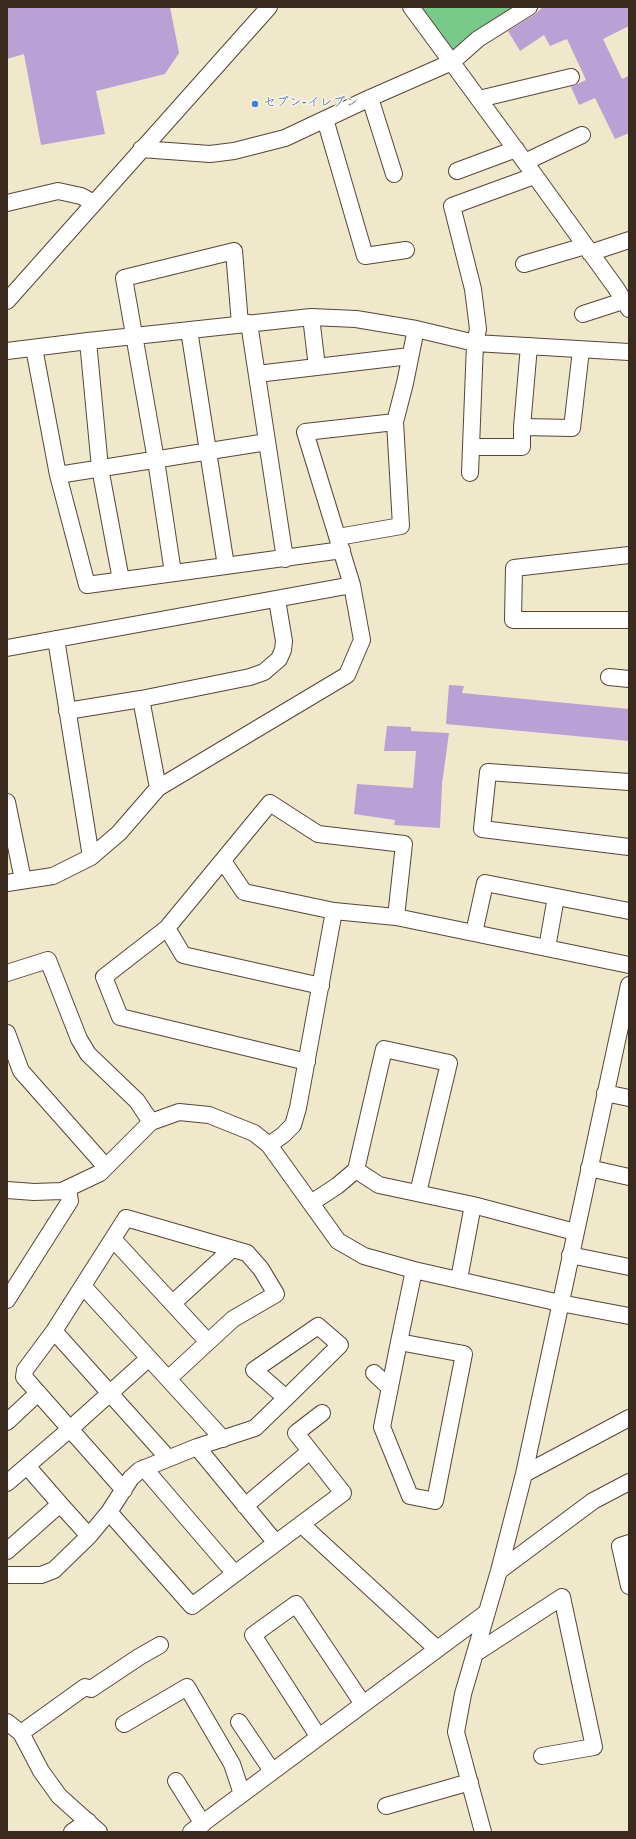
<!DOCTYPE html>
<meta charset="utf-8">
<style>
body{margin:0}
#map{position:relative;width:636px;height:1839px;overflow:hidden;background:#f0e8cb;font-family:Dekko,sans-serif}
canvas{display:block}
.frame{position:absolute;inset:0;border:8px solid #3b2a1e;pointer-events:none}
</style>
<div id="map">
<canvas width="636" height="1839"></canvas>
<div class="frame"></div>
</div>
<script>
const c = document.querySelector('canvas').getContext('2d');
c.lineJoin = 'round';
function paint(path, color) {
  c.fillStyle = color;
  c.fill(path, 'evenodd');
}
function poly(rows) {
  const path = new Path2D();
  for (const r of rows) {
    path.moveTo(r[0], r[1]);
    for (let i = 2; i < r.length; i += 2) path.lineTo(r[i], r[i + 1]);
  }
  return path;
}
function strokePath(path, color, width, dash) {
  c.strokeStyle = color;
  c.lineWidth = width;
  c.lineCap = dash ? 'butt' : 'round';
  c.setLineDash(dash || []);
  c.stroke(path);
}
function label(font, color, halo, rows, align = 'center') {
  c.font = font + ' Dekko,"Klee One",sans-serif';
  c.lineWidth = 3;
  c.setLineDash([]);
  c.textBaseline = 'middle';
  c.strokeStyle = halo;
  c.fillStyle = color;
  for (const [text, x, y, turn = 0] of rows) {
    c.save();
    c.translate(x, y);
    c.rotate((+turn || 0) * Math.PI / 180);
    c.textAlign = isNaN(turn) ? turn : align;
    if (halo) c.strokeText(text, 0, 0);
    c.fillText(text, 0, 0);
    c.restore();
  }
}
const green = poly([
 [421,7,517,7,454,53]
]);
const building = poly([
 [7,7,170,7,179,53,165,74,96,91,105,134,41,145,24,54,7,59],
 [543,7,629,7,629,26,603,39,622,79,629,76,629,133,615,139,595,98,579,105,571,87,586,80,567,39,550,46,544,35,520,51,508,31,534,15],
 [449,685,464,686,462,693,629,709,629,741,446,724],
 [387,726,411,727,411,731,449,733,442,784,440,828,394,825,395,820,354,814,357,784,413,788,416,751,384,751]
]);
const minor = poly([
 [411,7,525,162,616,288,629,309],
 [370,98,394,174],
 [479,99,571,77],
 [325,119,365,256,406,250],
 [141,149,210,154,234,151,285,138,370,98,452,62,478,39,529,7],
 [525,162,582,135],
 [457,171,516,149],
 [7,203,58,191,81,196,94,203],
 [590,253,629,240],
 [524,264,585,246],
 [7,301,269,7],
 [583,314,623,301],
 [311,317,317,367],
 [249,323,285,559],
 [189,330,226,566],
 [88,341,100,468,121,580],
 [34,348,58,475,87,585,342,550],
 [7,351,88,341,311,317,356,319,416,329,475,343,629,352],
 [257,374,410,356],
 [522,427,572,428,581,350],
 [471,447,522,447,522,427,529,346],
 [470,473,475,343,478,329,473,289,452,206,534,176],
 [58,475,267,442],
 [338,537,401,526,395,422,405,383,416,329],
 [629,555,514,568,513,620,629,620],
 [173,573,156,460,124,278,234,251,240,324],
 [56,639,91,857],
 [7,648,352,585],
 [609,677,629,679],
 [67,711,141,699],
 [629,782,488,772,482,829,629,847],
 [158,788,141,699,250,677,264,672,279,659,283,650,284,641,277,600],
 [7,802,23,880],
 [223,861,244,892,334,911,396,917,404,844,318,834,270,803,167,928,104,977,120,1017,307,1062],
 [7,883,53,876,91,857,119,833,158,788,347,675,362,640,352,585,305,432,395,422],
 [396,917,629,965],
 [167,928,183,955,321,986],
 [474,933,485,883,629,911],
 [547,948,556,897],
 [7,973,48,960,79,1039,88,1054,137,1101,151,1122],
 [7,1033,21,1071,106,1167],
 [605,1093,629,1098],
 [269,1145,283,1135,293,1125,298,1108,334,911],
 [589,1168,629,1177],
 [356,1170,379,1185,473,1205,459,1279],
 [7,1190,34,1192,62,1191,100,1173,151,1122,179,1112,209,1115,254,1133,269,1145,338,1241,364,1256,414,1270,560,1303,629,1316],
 [311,1203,337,1186,356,1170,384,1049,449,1063,418,1193],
 [473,1205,575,1232],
 [113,1239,208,1342],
 [570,1255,629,1267],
 [83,1286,223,1439],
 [7,1300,70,1201,68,1189],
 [173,1303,232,1249],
 [54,1331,168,1458],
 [399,1342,464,1354,435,1501,410,1496,382,1427,399,1342,414,1270],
 [374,1373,390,1388],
 [7,1422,38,1393],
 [27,1466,60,1504],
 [144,1468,235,1574],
 [524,1474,629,1418],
 [7,1483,70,1429,149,1358],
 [124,1490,24,1377,25,1370,54,1331,126,1218,247,1253,261,1269,276,1294,233,1319,168,1379],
 [245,1506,310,1451],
 [109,1512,192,1606,276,1543,197,1447],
 [301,1524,437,1649],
 [276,1543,343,1493,296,1433,322,1413],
 [629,1543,620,1546,629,1586],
 [7,1551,60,1504,89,1536],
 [499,1571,593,1501,629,1482],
 [7,1575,41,1575,54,1570,89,1536,109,1512,131,1478,140,1470,197,1447,255,1428,286,1398,340,1345,318,1326,254,1370,286,1398],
 [476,1653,562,1597,594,1747,542,1756],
 [7,1722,21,1733,41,1771,59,1796,99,1832],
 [239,1722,272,1771],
 [124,1724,187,1687,232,1764,242,1794],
 [21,1733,85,1687,91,1689,139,1657,160,1645],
 [318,1736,253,1635,296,1604,363,1704],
 [176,1781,203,1824],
 [386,1806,470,1782],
 [72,1832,88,1821],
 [191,1832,486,1613],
 [483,1832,456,1732,463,1694,499,1571,524,1474,629,985]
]);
const markers = [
 [255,104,4,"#3f7fe0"]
];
const shopNames = [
 ["セブン-イレブン",263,104]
];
paint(green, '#78ca8b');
paint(building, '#b9a0d5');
strokePath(minor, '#564638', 18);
strokePath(minor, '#fff', 16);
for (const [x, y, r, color] of markers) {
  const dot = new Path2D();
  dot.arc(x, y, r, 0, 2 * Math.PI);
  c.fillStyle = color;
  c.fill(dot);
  strokePath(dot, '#fcf5e5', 1.5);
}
label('13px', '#366cbe', '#fcf5e5', shopNames, 'left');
</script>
